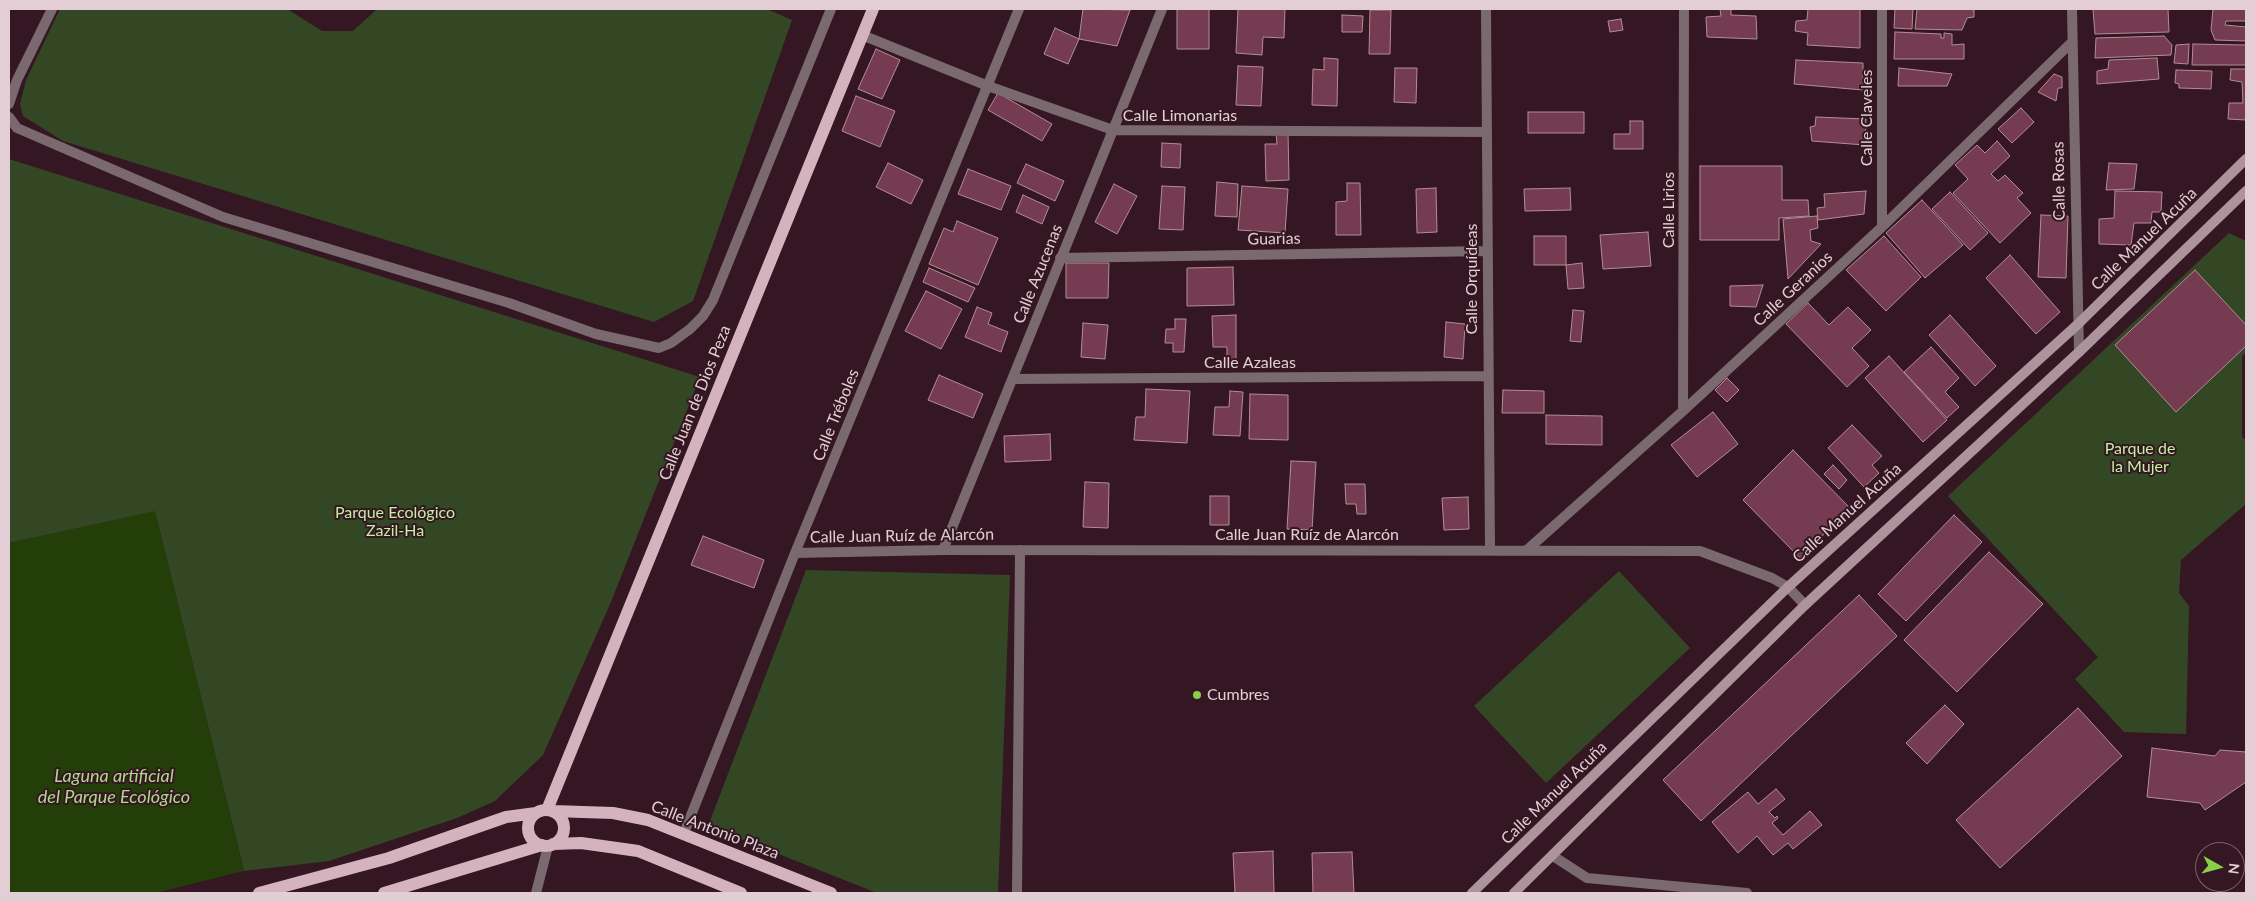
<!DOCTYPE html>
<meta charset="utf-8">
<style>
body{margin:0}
#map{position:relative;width:2255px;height:902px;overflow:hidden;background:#341722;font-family:Lato,sans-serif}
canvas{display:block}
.frame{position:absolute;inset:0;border:10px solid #e2ced4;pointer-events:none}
.north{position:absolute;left:2195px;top:842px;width:50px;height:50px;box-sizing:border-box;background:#341722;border:1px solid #7a6069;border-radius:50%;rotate:97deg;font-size:14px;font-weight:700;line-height:20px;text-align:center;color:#e2ced4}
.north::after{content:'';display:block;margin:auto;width:18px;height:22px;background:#89cf48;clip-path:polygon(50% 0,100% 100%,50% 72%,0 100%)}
</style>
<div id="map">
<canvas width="2255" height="902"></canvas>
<div class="frame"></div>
<div class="north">N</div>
</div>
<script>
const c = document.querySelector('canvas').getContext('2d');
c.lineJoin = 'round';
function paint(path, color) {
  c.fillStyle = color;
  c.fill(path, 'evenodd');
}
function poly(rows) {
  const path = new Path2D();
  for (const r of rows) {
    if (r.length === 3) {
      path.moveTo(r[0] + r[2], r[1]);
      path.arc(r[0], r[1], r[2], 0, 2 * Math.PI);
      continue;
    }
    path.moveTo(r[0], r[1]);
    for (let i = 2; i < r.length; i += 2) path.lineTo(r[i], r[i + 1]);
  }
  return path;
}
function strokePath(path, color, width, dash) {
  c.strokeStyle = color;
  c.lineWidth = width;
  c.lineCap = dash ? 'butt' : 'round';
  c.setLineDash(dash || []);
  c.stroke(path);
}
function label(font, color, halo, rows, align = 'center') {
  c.font = font + ' Lato,sans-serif';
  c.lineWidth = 4;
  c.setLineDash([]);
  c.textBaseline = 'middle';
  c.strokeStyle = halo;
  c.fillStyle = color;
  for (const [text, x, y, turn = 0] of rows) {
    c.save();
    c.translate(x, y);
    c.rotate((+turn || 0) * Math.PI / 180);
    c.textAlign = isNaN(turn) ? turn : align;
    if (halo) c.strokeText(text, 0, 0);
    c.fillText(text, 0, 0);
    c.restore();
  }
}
const green = poly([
 [60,9,287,9,322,31,353,31,377,9,767,9,792,20,693,301,654,322,63,141,23,116,20,104,26,80],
 [9,159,700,377,611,602,543,755,495,801,457,818,329,861,244,871,155,512,9,543],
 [2229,233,2246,241,2246,352,2242,356,2242,437,2246,440,2246,504,2181,560,2179,593,2189,606,2186,734,2124,732,2075,679,2098,657,1948,496],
 [806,570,1010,575,998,893,877,893,708,826],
 [1619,571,1690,648,1546,783,1474,706]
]);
const water = poly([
 [155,511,244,871,156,893,9,893,9,543]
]);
const building = poly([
 [1083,9,1130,10,1117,46,1079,39,1083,9],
 [1177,9,1209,9,1209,49,1177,49,1177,9],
 [1238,9,1285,9,1284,38,1263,37,1262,55,1236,53,1238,9],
 [1720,9,1731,9,1731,15,1756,16,1757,39,1707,37,1706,17,1721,16,1720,9],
 [1808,9,1860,9,1860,48,1807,45,1808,33,1795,31,1796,21,1807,20,1808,9],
 [1895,9,1913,9,1912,29,1894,28,1895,9],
 [1917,9,1969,9,1974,10,1974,17,1967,18,1962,30,1915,29,1917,9],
 [2093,9,2168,9,2169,32,2095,34,2093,9],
 [2213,9,2246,9,2246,21,2226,21,2225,25,2246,27,2246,41,2215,40,2211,30,2213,9],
 [1370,10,1391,10,1390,54,1369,54,1370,10],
 [1342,15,1363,16,1362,32,1342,32,1342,15],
 [1621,19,1623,30,1610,32,1608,21,1621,19],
 [1055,28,1079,39,1068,64,1044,54,1055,28],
 [1895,32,1941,34,1941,38,1944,38,1944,33,1952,34,1952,45,1964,44,1964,59,1894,59,1895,32],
 [2164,36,2172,45,2171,55,2095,58,2096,38,2164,36],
 [2189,44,2188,64,2174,63,2176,45,2189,44],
 [2193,44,2246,45,2246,65,2192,65,2193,44],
 [876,49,900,60,882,99,858,89,876,49],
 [1324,58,1338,59,1337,106,1312,105,1313,69,1324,70,1324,58],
 [2157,58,2159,79,2097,84,2097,71,2108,69,2109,60,2157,58],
 [1796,60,1863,63,1863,90,1794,84,1796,60],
 [1238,66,1263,67,1261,106,1236,105,1238,66],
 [1395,68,1417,68,1416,103,1394,102,1395,68],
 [1899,68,1952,74,1947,86,1898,86,1899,68],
 [2231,69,2246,69,2246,120,2228,119,2229,103,2243,103,2242,82,2230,80,2231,69],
 [2176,70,2212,71,2211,89,2179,88,2179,84,2175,83,2176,70],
 [2054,74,2062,77,2062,88,2058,88,2056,101,2038,92,2054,74],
 [998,93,1052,124,1042,141,988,110,998,93],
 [856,96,895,111,880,147,842,131,856,96],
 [2021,108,2034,122,2012,143,1998,129,2021,108],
 [1528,112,1584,112,1584,133,1528,133,1528,112],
 [1816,117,1866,119,1865,145,1812,141,1810,127,1815,126,1816,117],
 [1630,121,1643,121,1643,149,1614,149,1614,134,1630,134,1630,121],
 [1276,133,1288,133,1289,180,1266,181,1265,144,1277,144,1276,133],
 [1997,141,2010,156,1991,174,1998,181,2005,175,2023,193,2017,198,2031,213,2000,243,1953,193,1968,179,1955,165,1977,145,1985,153,1997,141],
 [1162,143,1181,144,1180,168,1161,167,1162,143],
 [888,163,923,180,911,204,876,187,888,163],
 [2109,163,2137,164,2134,189,2106,190,2109,163],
 [1026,164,1064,181,1055,201,1017,183,1026,164],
 [1700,166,1782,166,1782,200,1808,200,1809,216,1779,218,1779,240,1700,240,1700,166],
 [968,169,1011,186,1001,210,958,194,968,169],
 [1217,182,1238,184,1237,217,1215,216,1217,182],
 [1347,183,1360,183,1361,235,1336,235,1336,202,1347,201,1347,183],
 [1114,184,1137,196,1117,234,1095,222,1114,184],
 [1162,186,1185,187,1183,230,1159,229,1162,186],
 [1242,186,1288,189,1285,233,1238,230,1242,186],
 [1436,188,1437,232,1417,233,1416,189,1436,188],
 [1570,188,1571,210,1525,211,1524,189,1570,188],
 [1866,191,1864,214,1818,220,1817,208,1825,207,1824,194,1866,191],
 [2115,191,2162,192,2161,212,2152,212,2151,223,2134,223,2131,245,2099,244,2099,219,2114,218,2115,191],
 [1950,192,1988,233,1970,250,1932,209,1950,192],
 [1023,195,1049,207,1042,224,1016,212,1023,195],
 [1922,200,1963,245,1925,278,1886,233,1922,200],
 [2041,215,2068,216,2066,278,2038,277,2041,215],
 [1817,216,1818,228,1810,230,1811,241,1821,244,1788,279,1783,219,1817,216],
 [957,221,998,238,978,285,929,264,944,228,953,232,957,221],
 [1648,232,1651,266,1603,269,1600,235,1648,232],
 [1534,236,1566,236,1566,265,1534,265,1534,236],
 [1884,236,1921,277,1886,311,1846,270,1884,236],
 [2010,255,2060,312,2036,334,1986,278,2010,255],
 [1066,263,1109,263,1108,298,1066,298,1066,263],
 [1582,263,1584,288,1568,289,1566,265,1582,263],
 [1233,267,1234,305,1187,306,1187,268,1233,267],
 [929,268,975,288,968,302,923,282,929,268],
 [2195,270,2246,325,2246,346,2176,412,2115,345,2195,270],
 [1763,285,1756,307,1730,306,1730,286,1763,285],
 [926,291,962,309,941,349,905,331,926,291],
 [1808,303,1829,325,1848,307,1871,330,1852,348,1869,366,1847,387,1786,324,1808,303],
 [977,307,992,313,988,324,1008,332,1001,352,965,337,977,307],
 [1573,310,1584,311,1581,342,1570,341,1573,310],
 [1236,315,1236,359,1227,360,1227,347,1213,347,1212,316,1236,315],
 [1950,315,1996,366,1975,386,1929,335,1950,315],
 [1175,319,1186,319,1184,352,1173,352,1173,343,1165,343,1166,329,1175,329,1175,319],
 [1446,322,1465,324,1463,359,1444,357,1446,322],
 [1083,323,1108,325,1105,359,1081,357,1083,323],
 [1931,347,1959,378,1945,392,1959,407,1947,418,1904,372,1931,347],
 [1889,356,1947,420,1923,442,1865,378,1889,356],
 [939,375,983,394,973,418,928,400,939,375],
 [1727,378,1739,390,1727,402,1715,390,1727,378],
 [1146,389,1190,391,1187,443,1134,440,1136,417,1145,417,1146,389],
 [1503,390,1544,391,1544,413,1502,413,1503,390],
 [1230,391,1243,392,1240,436,1213,435,1215,407,1229,407,1230,391],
 [1250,394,1288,395,1288,440,1249,439,1250,394],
 [1713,412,1738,444,1697,477,1671,445,1713,412],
 [1546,415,1602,416,1602,445,1546,444,1546,415],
 [1852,425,1882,456,1872,465,1879,473,1864,487,1828,448,1852,425],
 [1050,434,1051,460,1005,462,1004,436,1050,434],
 [1793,450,1850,508,1800,558,1743,500,1793,450],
 [1291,461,1316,462,1312,530,1287,529,1291,461],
 [1833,465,1847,480,1839,489,1824,474,1833,465],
 [1085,482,1109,483,1108,528,1083,527,1085,482],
 [1345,484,1365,484,1366,514,1357,514,1356,504,1346,504,1345,484],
 [1210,496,1229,496,1229,525,1210,525,1210,496],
 [1468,497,1469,529,1444,530,1442,498,1468,497],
 [1954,515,1982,542,1906,621,1878,594,1954,515],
 [703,536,764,560,754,588,691,565,703,536],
 [1989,552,2043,604,1957,692,1904,640,1989,552],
 [1859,595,1897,636,1701,821,1663,780,1859,595],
 [1945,705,1964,724,1927,764,1906,743,1945,705],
 [2078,708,2122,756,2000,868,1956,820,2078,708],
 [2152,748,2215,756,2220,750,2246,752,2246,782,2205,810,2200,803,2147,797,2152,748],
 [1776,789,1785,799,1769,812,1775,818,1777,816,1778,818,1772,823,1783,835,1810,811,1822,825,1793,849,1788,843,1773,855,1757,836,1738,853,1712,822,1748,792,1758,804,1776,789],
 [1273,851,1274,893,1235,893,1233,853,1273,851],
 [1352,852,1354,893,1313,893,1312,853,1352,852]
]);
const lane = poly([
 [9,104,17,80,52,9],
 [9,117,17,128,223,217,509,303,596,334,659,348,671,343,690,329,703,316,713,300,831,9],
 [1017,893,1020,550]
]);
const street = poly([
 [1486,9,1490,549],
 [1882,9,1882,227],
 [2072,9,2079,352],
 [862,35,988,86,1113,130,1486,132],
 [1060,258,1488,251],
 [1013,379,1487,376],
 [1683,411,1684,9],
 [1528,549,1683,411,1882,227,2072,42],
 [943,550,1162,9],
 [795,553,943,550,1700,551,1772,578,1788,587,1805,605],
 [684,833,795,553,1019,9],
 [1553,856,1587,878,1747,893],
 [536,893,548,846]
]);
const secondary = poly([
 [1472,893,1788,587,2077,325,2246,159],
 [1514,893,1805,605,2079,352,2246,191]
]);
const primary = poly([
 [547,810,873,9],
 [546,828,18],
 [553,811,613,813,648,820,831,893],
 [553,844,581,843,638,851,741,893],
 [259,893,389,858,506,817,536,813],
 [384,893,542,845]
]);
const markers = [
 [1197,695,5,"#89cf48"]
];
const streetNames = [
 ["Calle Limonarias",1180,116],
 ["Calle Claveles",1867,118,-90],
 ["Calle Rosas",2059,181,-91],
 ["Calle Lirios",1669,210,-90],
 ["Guarias",1274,239,-1],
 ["Calle Manuel Acuña",2144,239,-44],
 ["Calle Azucenas",1038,274,-68],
 ["Calle Orquídeas",1472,279,-90],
 ["Calle Geranios",1793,289,-43],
 ["Calle Azaleas",1250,363],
 ["Calle Juan de Dios Peza",695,403,-68],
 ["Calle Tréboles",836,415,-68],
 ["Calle Manuel Acuña",1847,513,-42],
 ["Calle Juan Ruíz de Alarcón",1307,535],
 ["Calle Juan Ruíz de Alarcón",902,536,-1],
 ["Calle Manuel Acuña",1554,793,-44],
 ["Calle Antonio Plaza",715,830,21]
];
const parkNames = [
 ["Parque de",2140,449],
 ["la Mujer",2140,467],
 ["Parque Ecológico",395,513],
 ["Zazil-Ha",395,531]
];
const poiNames = [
 ["Cumbres",1207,695]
];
const waterNames = [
 ["Laguna artificial",114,776],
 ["del Parque Ecológico",114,797]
];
paint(green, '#344724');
paint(water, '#243e09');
paint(building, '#743b51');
strokePath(building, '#b38d99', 1);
strokePath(lane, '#7a6a6f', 10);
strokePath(street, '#7a6a6f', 10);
strokePath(secondary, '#ad939c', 10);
strokePath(primary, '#d5b3be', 12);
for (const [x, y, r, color] of markers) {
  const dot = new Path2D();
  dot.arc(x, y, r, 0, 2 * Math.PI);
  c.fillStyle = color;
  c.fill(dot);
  strokePath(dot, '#341722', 2);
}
label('16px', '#e2ced4', '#341722', streetNames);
label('16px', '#c2efa0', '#341722', parkNames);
label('16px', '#e2ced4', '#341722', poiNames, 'left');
label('italic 18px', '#add98b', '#341722', waterNames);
</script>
